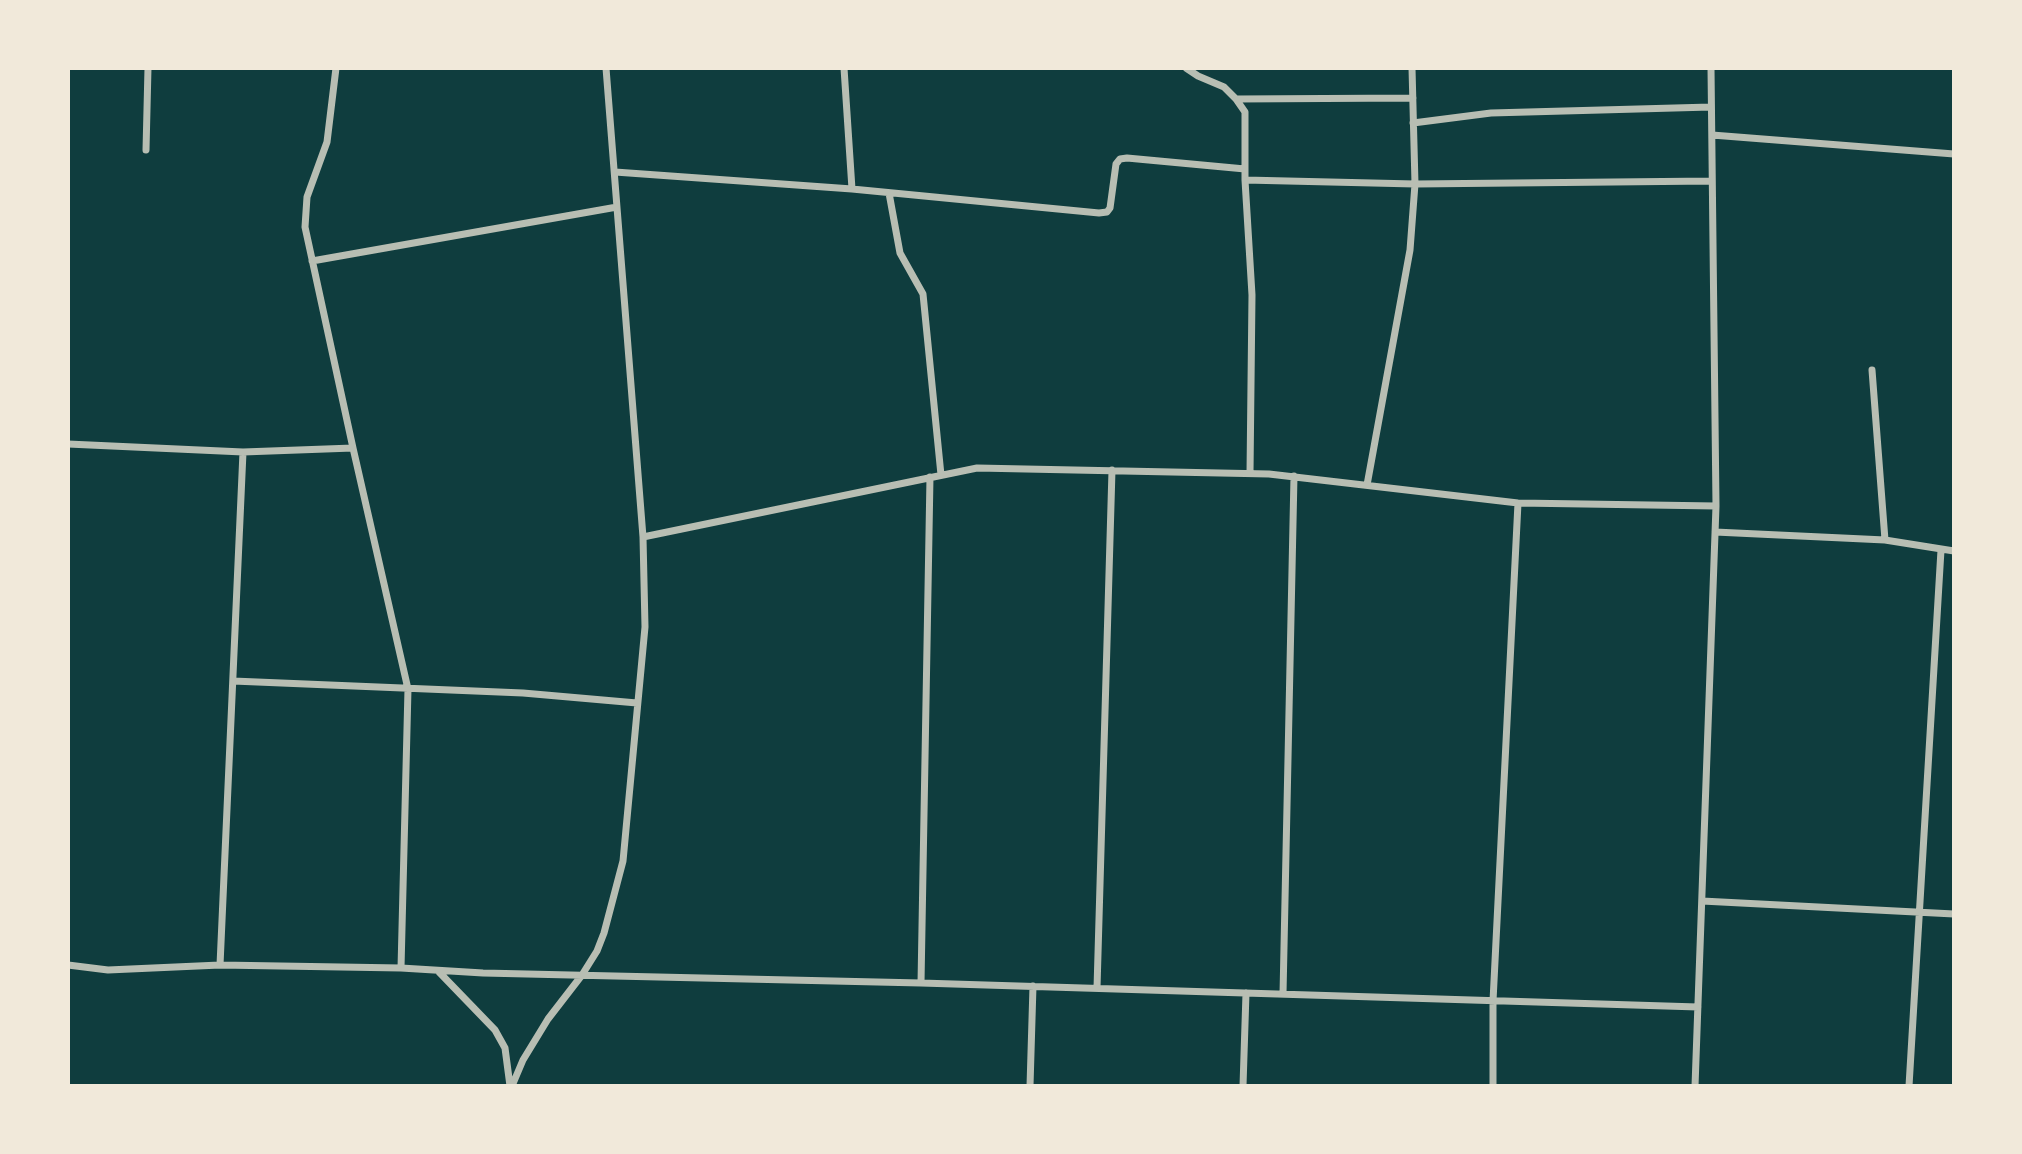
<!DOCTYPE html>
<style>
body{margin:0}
#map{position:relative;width:2022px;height:1154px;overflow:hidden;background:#0f3d3e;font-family:"Titillium Web",sans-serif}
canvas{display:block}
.frame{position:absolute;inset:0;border:70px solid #f1e9da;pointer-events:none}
</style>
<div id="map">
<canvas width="2022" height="1154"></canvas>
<div class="frame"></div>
</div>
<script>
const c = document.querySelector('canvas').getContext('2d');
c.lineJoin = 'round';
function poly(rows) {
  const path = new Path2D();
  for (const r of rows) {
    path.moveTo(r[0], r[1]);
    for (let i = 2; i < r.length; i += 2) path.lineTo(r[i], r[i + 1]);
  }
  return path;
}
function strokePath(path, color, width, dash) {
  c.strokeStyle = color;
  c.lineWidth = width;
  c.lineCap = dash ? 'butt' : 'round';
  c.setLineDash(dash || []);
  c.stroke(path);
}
const minor = poly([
 [336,68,327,142,307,197,305,227,353,448,408,689,401,968],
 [844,68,852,189],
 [1186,68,1198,76,1224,87,1236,99,1245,112,1245,180,1252,295,1250,473],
 [1236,99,1413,98],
 [1413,123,1491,113,1711,107],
 [1712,135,1954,154],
 [146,150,148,68],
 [615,172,852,189,1099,213,1107,212,1110,208,1116,164,1120,159,1127,158,1245,169],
 [1245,180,1415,184,1712,181],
 [889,193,900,253,923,294,941,475],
 [312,261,617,207],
 [1872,370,1885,540],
 [68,444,243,452,353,448],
 [1367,485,1410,250,1415,184,1412,68],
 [1715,532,1885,540,1954,551],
 [643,537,977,468,1269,474,1518,503,1716,506],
 [233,681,523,693,637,703],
 [1702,901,1954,914],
 [68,965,108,970,220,965,401,968,483,973,921,983,1698,1007],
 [220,965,243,452],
 [439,972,495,1030,505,1048,510,1086],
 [921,983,930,477],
 [1097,988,1112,470],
 [1283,994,1294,476],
 [512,1086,523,1060,548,1019,582,975,597,951,604,933,623,861,645,627,643,537,606,68],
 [1030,1086,1033,986],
 [1243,1086,1246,993],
 [1493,1086,1493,1001,1518,503],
 [1695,1086,1716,506,1711,68],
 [1909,1086,1941,550]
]);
strokePath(minor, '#b8beb3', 7);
</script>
